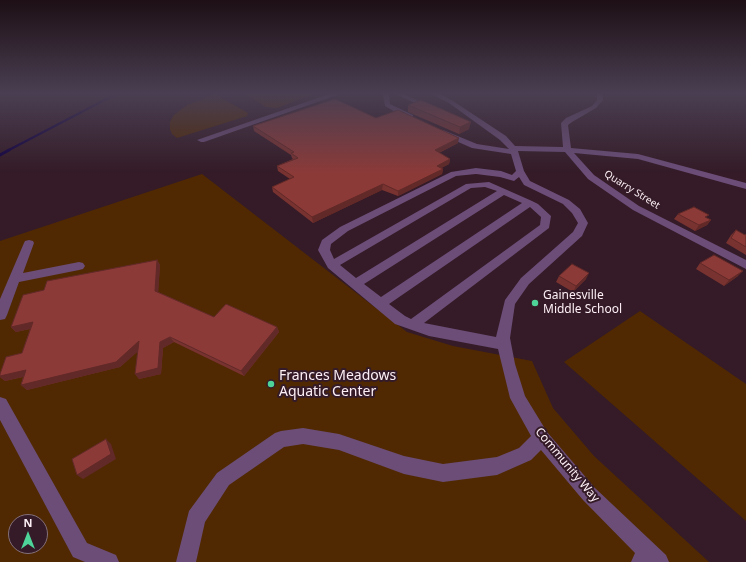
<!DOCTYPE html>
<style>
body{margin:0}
#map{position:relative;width:746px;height:562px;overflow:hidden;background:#341b27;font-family:"Noto Sans",sans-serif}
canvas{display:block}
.north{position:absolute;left:8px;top:514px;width:40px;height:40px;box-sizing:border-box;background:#341b27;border:1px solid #847079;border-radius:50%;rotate:0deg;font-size:11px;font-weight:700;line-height:16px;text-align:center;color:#fdeff5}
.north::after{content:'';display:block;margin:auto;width:14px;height:18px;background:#4ed399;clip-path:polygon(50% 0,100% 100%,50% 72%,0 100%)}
</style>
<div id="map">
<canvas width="746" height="562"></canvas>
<div class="north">N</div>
</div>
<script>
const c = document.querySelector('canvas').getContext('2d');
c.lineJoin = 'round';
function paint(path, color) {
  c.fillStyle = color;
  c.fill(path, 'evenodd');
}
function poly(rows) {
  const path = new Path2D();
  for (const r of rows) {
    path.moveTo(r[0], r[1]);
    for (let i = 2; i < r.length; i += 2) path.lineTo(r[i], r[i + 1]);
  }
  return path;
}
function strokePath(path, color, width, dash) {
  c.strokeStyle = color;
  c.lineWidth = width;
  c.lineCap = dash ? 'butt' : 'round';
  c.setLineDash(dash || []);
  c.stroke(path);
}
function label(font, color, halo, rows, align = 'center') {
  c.font = font + ' "Noto Sans",sans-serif';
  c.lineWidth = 4;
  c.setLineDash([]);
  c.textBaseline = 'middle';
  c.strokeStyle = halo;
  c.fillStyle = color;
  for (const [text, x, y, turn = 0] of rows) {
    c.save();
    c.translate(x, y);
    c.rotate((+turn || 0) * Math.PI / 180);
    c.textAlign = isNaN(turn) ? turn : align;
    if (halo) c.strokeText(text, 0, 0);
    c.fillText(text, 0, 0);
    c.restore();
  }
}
const green = poly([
 [215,94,248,113,247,116,177,138,172,134,170,129,170,122,174,115,187,105],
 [245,94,314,94,277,108,266,107],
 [202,174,407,332,453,346,532,361,553,408,594,456,709,562,0,562,0,241],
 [16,522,40,522,40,546,16,546],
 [640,311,746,384,746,521,564,362]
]);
const streamFar1 = poly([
 [7,151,116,94]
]);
const stream = poly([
 [0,155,9,150]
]);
const minor = poly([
 [329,94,340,94,204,142,201,142,197,140,329,94],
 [383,94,389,94,390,104,413,115,413,119,407,119,385,106,383,94],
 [395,94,404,94,433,108,428,109,395,94],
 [431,94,440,94,453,101,506,136,515,146,563,147,561,123,566,118,592,106,597,100,597,94,603,94,603,100,596,108,572,122,568,125,571,148,638,154,746,183,746,189,638,159,574,153,594,175,639,206,746,260,746,269,633,210,588,179,565,152,518,151,524,171,530,181,569,200,580,209,588,223,582,236,529,284,515,304,510,338,515,364,525,396,547,432,595,488,666,555,669,562,631,562,635,553,583,500,541,450,531,460,497,475,443,482,404,474,339,450,303,444,284,447,229,485,205,522,196,562,176,562,189,511,217,473,275,433,281,431,303,428,339,434,404,456,443,464,497,457,519,448,531,436,510,398,498,349,429,336,395,324,328,268,318,250,322,240,340,227,451,172,476,168,501,171,512,175,516,171,511,154,472,148,440,134,440,130,443,130,477,144,509,149,500,140,449,103,431,94],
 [476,174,500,177,514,181,519,177,524,185,563,204,572,213,578,223,573,232,521,278,505,300,496,337,424,323,549,228,551,216,538,204,532,201,489,182,466,184,334,259,330,250,331,244,348,231,456,176,476,174],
 [485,187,497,191,356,278,340,265,471,188,485,187],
 [504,195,522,203,381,297,364,284,504,195],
 [530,207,541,217,540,225,411,319,405,316,389,304,530,207],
 [29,240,33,241,34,243,23,273,79,262,83,263,85,266,83,269,79,270,19,282,7,315,5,319,0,320,0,299,24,243,25,241,29,240],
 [0,397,6,399,87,543,116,555,119,562,85,562,73,557,0,420,0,397]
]);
const wall = poly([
 [408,105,469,129,459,134,408,112],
 [376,118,458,143,439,153,450,159,449,164,441,168,443,169,442,174,398,196,382,190,313,223,273,192,272,187,290,179,278,171,277,166,293,159,292,158,291,155,254,131,253,126],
 [678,214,707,218,711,220,707,225,695,231,674,219],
 [736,230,745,235,746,234,746,255,726,243,731,235],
 [157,260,160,265,158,292,214,317,277,327,279,332,244,376,174,342,163,348,161,374,139,379,135,374,138,351,120,367,27,390,21,385,23,377,5,381,0,377,0,374,22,353,30,329,16,332,11,327,44,290],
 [700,263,738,276,724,286,696,269],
 [559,276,586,279,573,292,556,282]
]);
const shadedWall = poly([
 [471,122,469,129,459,134,460,127],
 [459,138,458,143,434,155,435,150],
 [450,159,449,164,436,171,437,166],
 [443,169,442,174,398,196,398,191],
 [383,184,382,190,313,223,312,217],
 [711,220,707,225,695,231,699,225],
 [157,260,160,265,158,296,155,291],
 [743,271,738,276,724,286,729,280],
 [589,273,586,279,573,292,576,286],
 [33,322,38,327,16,332,11,327],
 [277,327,279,332,244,376,241,371],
 [170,337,174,342,163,348,161,374,139,379,135,374,160,342],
 [139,341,143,347,120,367,27,390,21,385],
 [26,370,31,375,5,381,0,377,0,376],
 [106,439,111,444,116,459,83,479,77,475]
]);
const building = poly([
 [335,99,376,118,398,110,459,138,435,150,450,159,437,166,443,169,398,191,383,184,312,217,272,187,294,177,277,166,298,158,291,153,294,152,253,126,335,99],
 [421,100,471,122,460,127,408,105,421,100],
 [694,207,709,215,705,217,711,220,699,225,678,214,694,207],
 [736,230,745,235,746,234,746,247,731,238,736,230],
 [714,255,743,271,729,280,700,263,714,255],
 [157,260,155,291,214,317,226,304,277,327,241,371,170,337,160,342,158,368,135,374,139,341,116,362,21,385,26,370,0,376,0,374,6,357,22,353,33,322,11,327,23,295,44,290,47,281,157,260],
 [572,264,589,273,576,286,559,276,572,264],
 [106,439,111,454,77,475,72,459,106,439]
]);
const markers = [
 [535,303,4,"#4ed399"],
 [271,384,4,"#4ed399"]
];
const farStreetnames = [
 ["Quarry Street",632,190,32]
];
const poiNames = [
 ["Gainesville",543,296],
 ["Middle School",543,310]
];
const streetNames = [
 ["Community Way",567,465,50]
];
const nearPoinames = [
 ["Frances Meadows",279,376],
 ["Aquatic Center",279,392]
];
paint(green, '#502903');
strokePath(streamFar1, '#100042', 2.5);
strokePath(stream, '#100042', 3);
paint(minor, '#6b4d78');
paint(wall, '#783230');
paint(shadedWall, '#612927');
paint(building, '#8b3a38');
strokePath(building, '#612927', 1);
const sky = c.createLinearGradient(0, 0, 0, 173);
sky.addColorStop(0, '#1d0f15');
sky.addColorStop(0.54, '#4a3f52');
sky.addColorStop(1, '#4a3f5200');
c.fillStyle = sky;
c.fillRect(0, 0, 746, 173);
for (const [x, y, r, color] of markers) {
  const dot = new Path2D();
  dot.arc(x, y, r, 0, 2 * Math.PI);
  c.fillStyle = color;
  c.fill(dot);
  strokePath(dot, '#341b27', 1.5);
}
label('10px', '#fdeff5', '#341b27', farStreetnames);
label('12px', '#fdeff5', '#341b27', poiNames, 'left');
label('12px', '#fdeff5', '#341b27', streetNames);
label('14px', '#fdeff5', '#341b27', nearPoinames, 'left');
</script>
